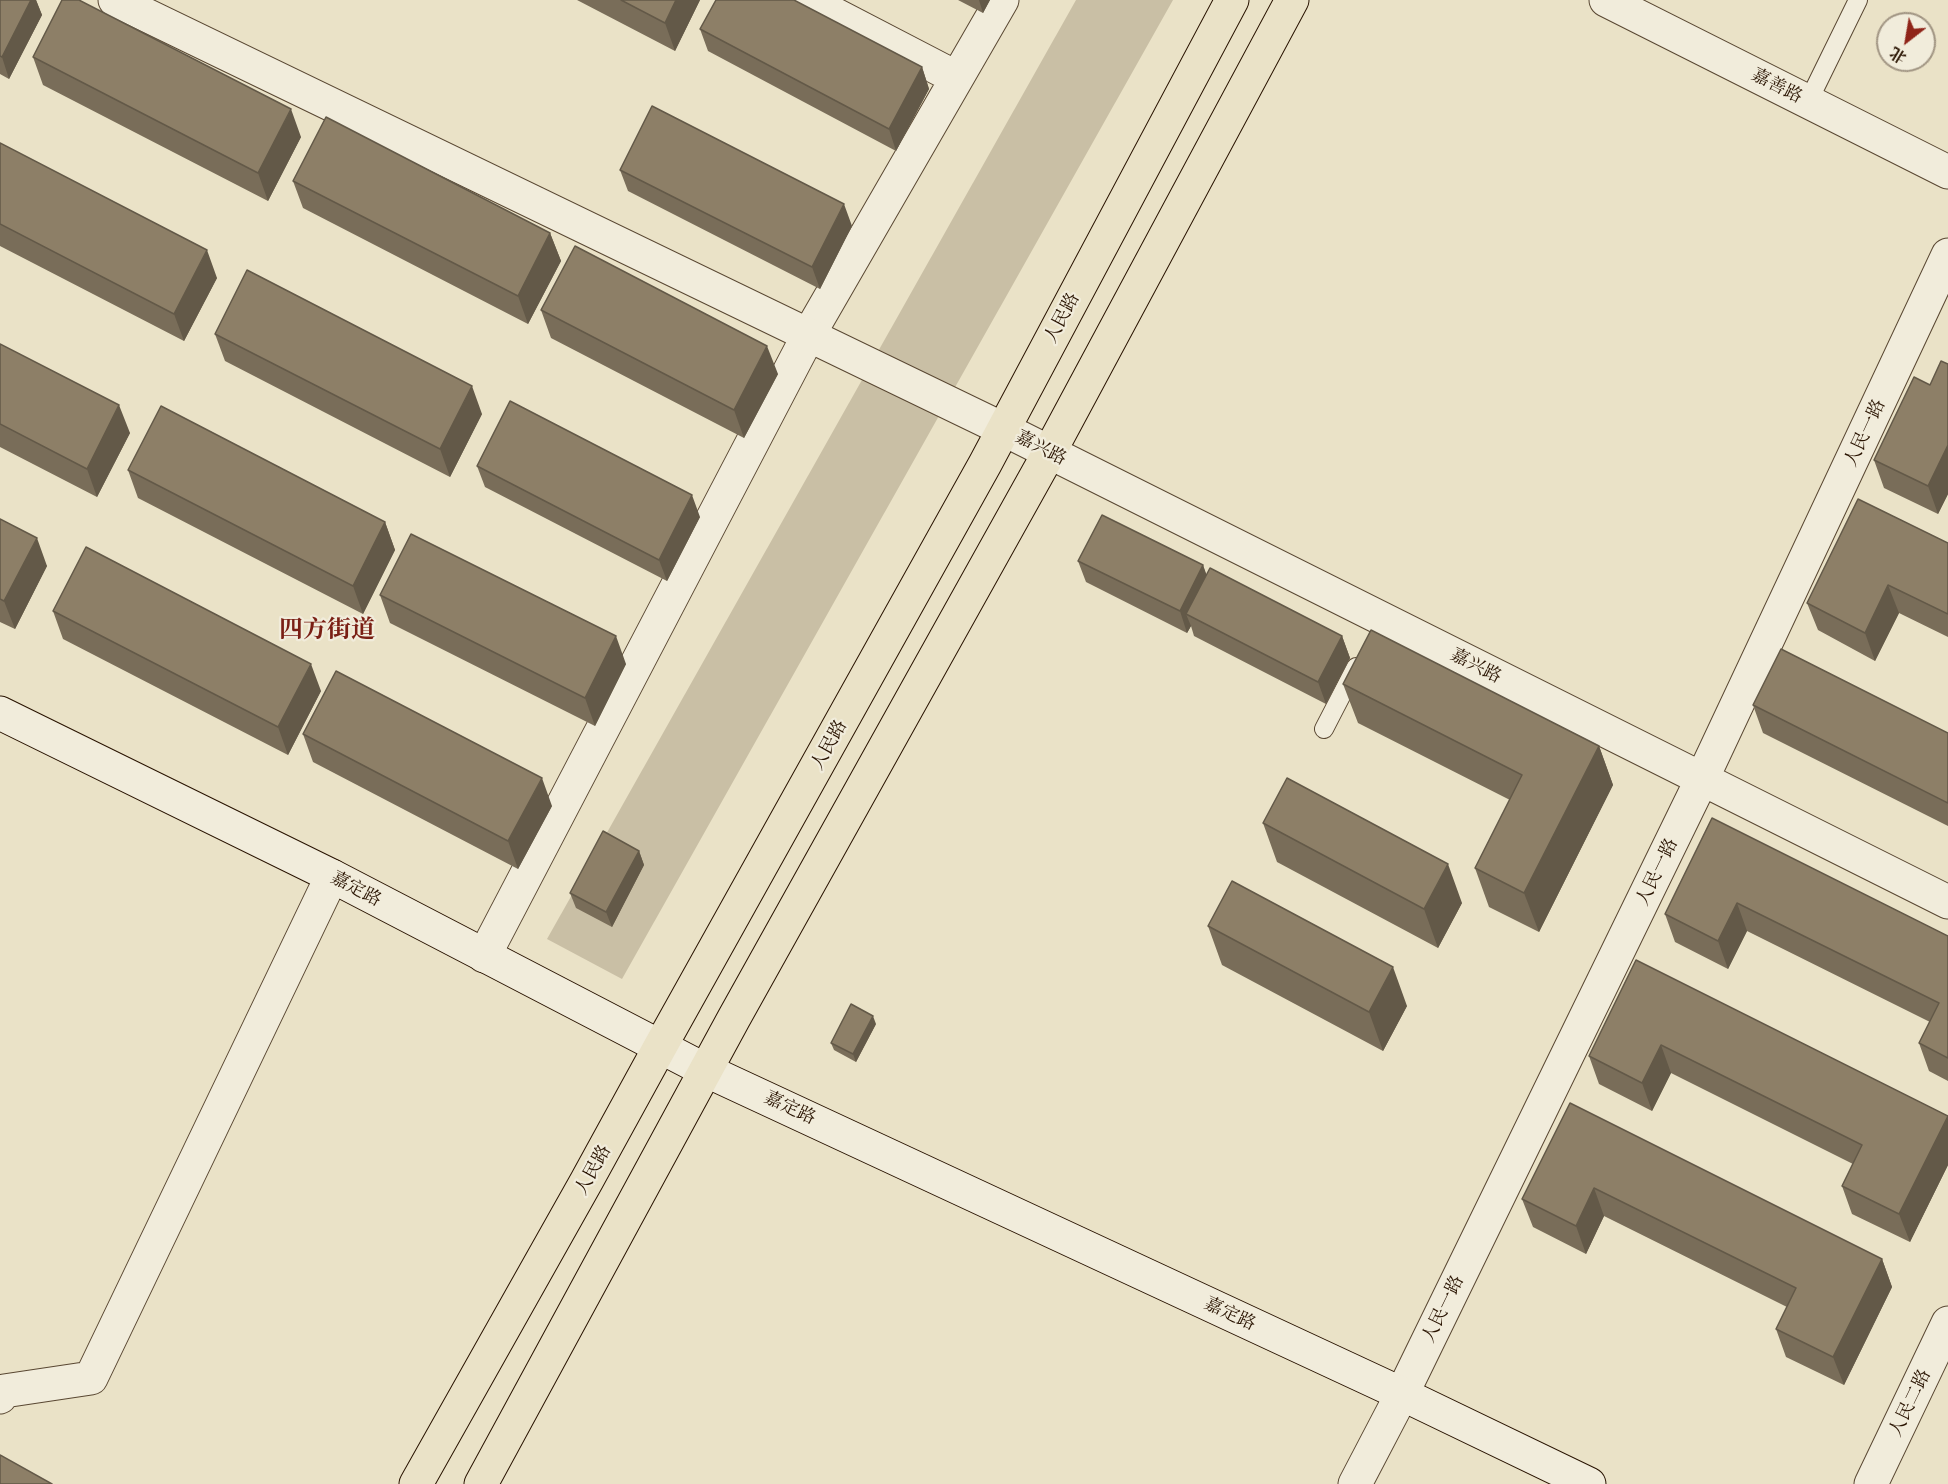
<!DOCTYPE html>
<meta charset="utf-8">
<style>
body{margin:0}
#map{position:relative;width:1948px;height:1484px;overflow:hidden;background:#eae2c7;font-family:"Libre Caslon Text","Noto Serif SC",serif}
canvas{display:block}
.north{position:absolute;left:1876px;top:12px;width:60px;height:60px;box-sizing:border-box;background:#f1ecdb;border:2px solid #a19583;border-radius:50%;rotate:211deg;font-size:16px;font-weight:700;line-height:24px;text-align:center;color:#291300}
.north::after{content:'';display:block;margin:auto;width:21px;height:27px;background:#8f2418;clip-path:polygon(50% 0,100% 100%,50% 72%,0 100%)}
</style>
<div id="map">
<canvas width="1948" height="1484"></canvas>
<div class="north">北</div>
</div>
<script>
const c = document.querySelector('canvas').getContext('2d');
c.lineJoin = 'round';
function paint(path, color) {
  c.fillStyle = color;
  c.fill(path, 'evenodd');
}
function poly(rows) {
  const path = new Path2D();
  for (const r of rows) {
    path.moveTo(r[0], r[1]);
    for (let i = 2; i < r.length; i += 2) path.lineTo(r[i], r[i + 1]);
  }
  return path;
}
function strokePath(path, color, width, dash) {
  c.strokeStyle = color;
  c.lineWidth = width;
  c.lineCap = dash ? 'butt' : 'round';
  c.setLineDash(dash || []);
  c.stroke(path);
}
function label(font, color, halo, rows, align = 'center') {
  c.font = font + ' "Libre Caslon Text","Noto Serif SC",serif';
  c.lineWidth = 4.5;
  c.setLineDash([]);
  c.textBaseline = 'middle';
  c.strokeStyle = halo;
  c.fillStyle = color;
  for (const [text, x, y, turn = 0] of rows) {
    c.save();
    c.translate(x, y);
    c.rotate((+turn || 0) * Math.PI / 180);
    c.textAlign = isNaN(turn) ? turn : align;
    if (halo) c.strokeText(text, 0, 0);
    c.fillText(text, 0, 0);
    c.restore();
  }
}
const green = poly([
 [1076,0,1173,0,622,979,547,939]
]);
const service = poly([
 [1808,102,1858,0],
 [1324,729,1356,667]
]);
const minor = poly([
 [807,0,957,78],
 [484,956,808,336,1002,0],
 [0,1397,4,1391,91,1378,332,876]
]);
const tertiary = poly([
 [115,0,1003,429,1948,902],
 [1606,0,1948,172],
 [1355,1484,1402,1394,1702,779,1948,255],
 [1871,1484,1948,1323]
]);
const secondary = poly([
 [0,713,332,876,705,1070,1402,1394,1589,1484]
]);
const primary = poly([
 [416,1484,586,1182,660,1047,985,464,1232,0],
 [481,1484,734,1018,1049,453,1292,0]
]);
const wall = poly([
 [0,0,36,0,42,15,9,79,0,74],
 [577,0,700,0,675,51],
 [958,0,990,0,983,13],
 [700,29,922,67,929,89,896,151,708,51],
 [33,57,301,137,268,201,43,85],
 [0,143,217,278,184,341,0,246],
 [620,170,852,226,820,289,628,191],
 [293,181,550,233,561,261,528,324,303,208],
 [541,310,778,374,744,438,551,338],
 [215,334,482,414,450,477,225,361],
 [0,344,130,433,97,497,0,447],
 [1948,364,1948,494,1938,514,1884,488,1874,460,1930,385],
 [477,466,700,517,667,581,485,487],
 [128,470,385,522,395,550,363,614,138,498],
 [0,519,47,566,15,629,0,622],
 [1948,543,1948,637,1899,613,1875,661,1818,630,1807,603],
 [1078,561,1203,565,1206,575,1342,636,1350,658,1326,704,1194,636,1191,626,1187,633,1086,582],
 [380,595,626,664,595,726,390,623],
 [53,611,321,691,288,755,63,639],
 [1343,684,1599,746,1613,785,1539,932,1489,907,1475,868,1510,800,1358,723],
 [1753,705,1948,733,1948,826,1763,733],
 [303,734,552,806,518,869,313,762],
 [1712,818,1948,936,1948,1081,1929,1071,1919,1043,1930,1022,1747,931,1728,969,1675,942,1665,914],
 [1263,823,1462,903,1438,948,1277,862],
 [639,851,644,865,612,927,576,908,570,893],
 [1208,926,1407,1006,1383,1051,1222,965],
 [1636,960,1948,1116,1948,1165,1910,1242,1852,1214,1842,1186,1853,1164,1671,1073,1652,1111,1599,1084,1589,1056],
 [876,1024,856,1062,834,1050,831,1043],
 [1570,1103,1882,1259,1892,1287,1844,1385,1786,1357,1776,1329,1787,1307,1604,1216,1586,1254,1533,1227,1522,1199]
]);
const shadedWall = poly([
 [31,0,36,0,42,15,9,79,2,57],
 [676,0,700,0,675,51,665,23],
 [979,0,990,0,983,13],
 [922,67,929,89,896,151,889,129],
 [291,109,301,137,268,201,258,173],
 [844,204,852,226,820,289,812,267],
 [550,233,561,261,528,324,518,296],
 [207,250,217,278,184,341,174,314],
 [767,346,778,374,744,438,734,410],
 [472,386,482,414,450,477,440,449],
 [119,405,130,433,97,497,87,469],
 [1948,445,1948,494,1938,514,1928,486],
 [692,495,700,517,667,581,659,560],
 [385,522,395,550,363,614,353,586],
 [37,538,47,566,15,629,4,601],
 [1203,565,1211,587,1186,614,1191,626,1187,633,1180,611],
 [1888,585,1899,613,1875,661,1865,633],
 [616,636,626,664,595,726,585,698],
 [1342,636,1350,658,1326,704,1318,682],
 [311,664,321,691,288,755,278,727],
 [1599,746,1613,785,1539,932,1524,893],
 [542,778,552,806,518,869,508,841],
 [639,851,644,865,612,927,606,912],
 [1448,864,1462,903,1438,948,1424,909],
 [1737,903,1747,931,1728,969,1718,941],
 [1393,967,1407,1006,1383,1051,1369,1012],
 [873,1016,876,1024,856,1062,853,1054],
 [1661,1045,1671,1073,1652,1111,1642,1083],
 [1948,1117,1948,1165,1910,1242,1899,1214],
 [1594,1188,1604,1216,1586,1254,1576,1226],
 [1882,1259,1892,1287,1844,1385,1833,1357]
]);
const building = poly([
 [0,0,31,0,2,57,0,56,0,0],
 [62,0,79,0,291,109,258,173,33,57,62,0],
 [621,0,676,0,665,23,621,0],
 [716,0,794,0,922,67,889,129,700,29,716,0],
 [652,106,844,204,812,267,620,170,652,106],
 [326,117,550,233,518,296,293,181,326,117],
 [0,143,207,250,174,314,0,224,0,143],
 [575,246,767,346,734,410,541,310,575,246],
 [247,270,472,386,440,449,215,334,247,270],
 [0,344,119,405,87,469,0,424,0,344],
 [1941,361,1948,364,1948,445,1928,486,1874,460,1914,377,1930,385,1941,361],
 [510,401,692,495,659,560,477,466,510,401],
 [161,406,385,522,353,586,128,470,161,406],
 [1858,499,1948,543,1948,614,1888,585,1865,633,1807,603,1858,499],
 [1102,515,1203,565,1180,611,1078,561,1102,515],
 [0,519,37,538,4,601,0,599,0,519],
 [411,534,616,636,585,698,380,595,411,534],
 [86,547,311,664,278,727,53,611,86,547],
 [1210,568,1342,636,1318,682,1186,614,1210,568],
 [1371,630,1599,746,1524,893,1475,868,1522,775,1343,684,1371,630],
 [1781,649,1948,733,1948,803,1753,705,1781,649],
 [336,671,542,778,508,841,303,734,336,671],
 [1287,778,1448,864,1424,909,1263,823,1287,778],
 [1712,818,1948,936,1948,1058,1919,1043,1939,1003,1737,903,1718,941,1665,914,1712,818],
 [603,831,639,851,606,912,570,893,603,831],
 [1232,881,1393,967,1369,1012,1208,926,1232,881],
 [1636,960,1948,1116,1899,1214,1842,1186,1862,1145,1661,1045,1642,1083,1589,1056,1636,960],
 [851,1004,873,1016,853,1054,831,1043,851,1004],
 [1570,1103,1882,1259,1833,1357,1776,1329,1796,1288,1594,1188,1576,1226,1522,1199,1570,1103],
 [0,1455,52,1484,0,1484,0,1455]
]);
const streetNames = [
 ["嘉善路",1777,86,27],
 ["人民路",1062,318,-62],
 ["人民一路",1865,433,-65],
 ["嘉兴路",1041,448,27],
 ["嘉兴路",1476,666,27],
 ["人民路",829,745,-61],
 ["人民一路",1657,872,-64],
 ["嘉定路",356,889,28],
 ["嘉定路",790,1108,25],
 ["人民路",593,1170,-61],
 ["人民一路",1443,1309,-64],
 ["嘉定路",1230,1314,25],
 ["人民二路",1910,1403,-64]
];
const districtNames = [
 ["四方街道",327,630]
];
paint(green, '#c9bfa5');
strokePath(service, '#594732', 20);
strokePath(minor, '#594732', 35);
strokePath(tertiary, '#594732', 35);
strokePath(secondary, '#291300', 35);
strokePath(primary, '#291300', 35);
strokePath(service, '#f1ecdb', 18);
strokePath(minor, '#f1ecdb', 33);
strokePath(tertiary, '#f1ecdb', 33);
strokePath(secondary, '#f1ecdb', 33);
strokePath(primary, '#eae2c7', 33);
paint(wall, '#796d59');
paint(shadedWall, '#635948');
paint(building, '#8d7f67');
strokePath(building, '#635948', 1.5);
label('18px', '#291300', '#f1ecdb', streetNames);
label('bold 24px', '#7a1f14', '#f1ecdb', districtNames);
</script>
